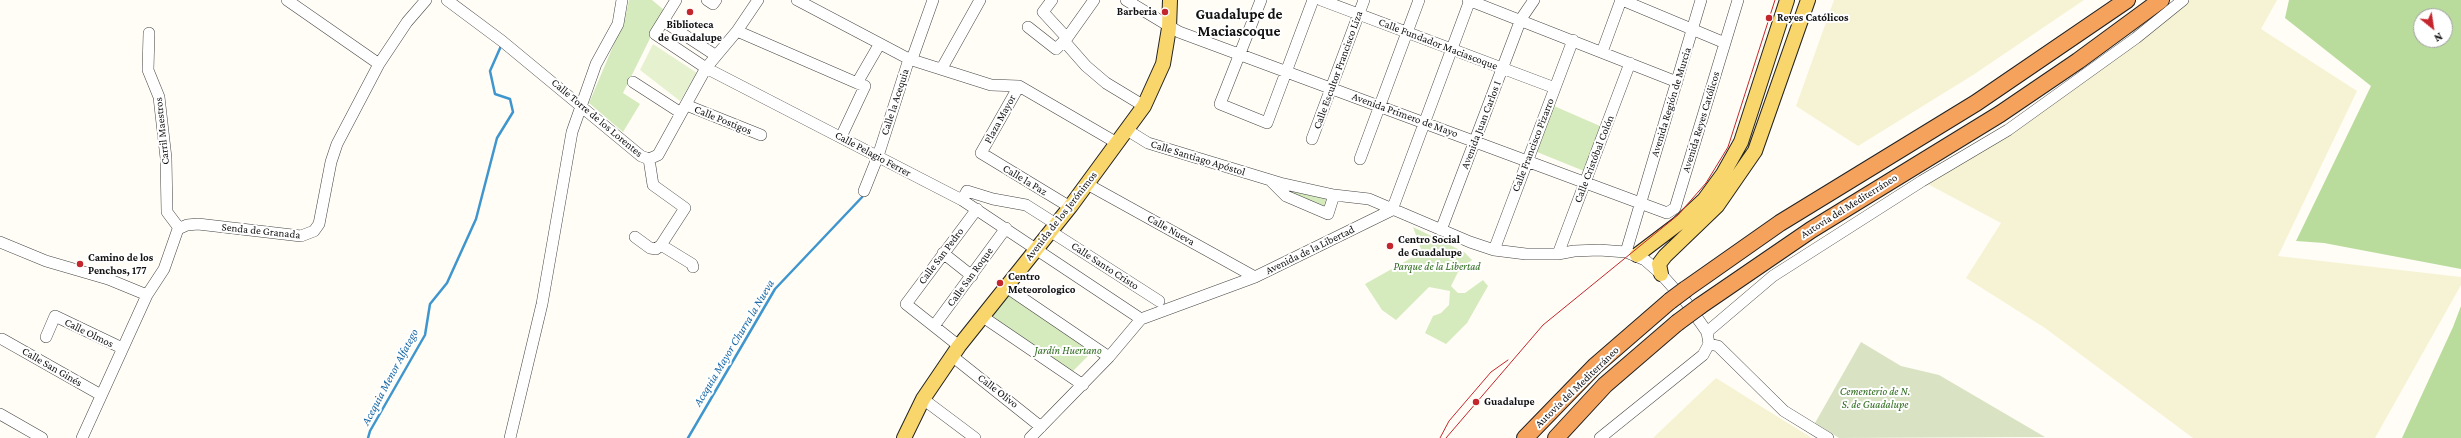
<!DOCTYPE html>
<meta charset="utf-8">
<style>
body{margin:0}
#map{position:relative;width:2461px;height:438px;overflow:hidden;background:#fffdf5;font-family:"Crimson Pro",serif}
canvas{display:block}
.north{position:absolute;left:2413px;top:8px;width:40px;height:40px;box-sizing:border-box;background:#fff;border:1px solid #a0a0a0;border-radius:50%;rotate:150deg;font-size:11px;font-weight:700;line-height:16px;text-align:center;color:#111}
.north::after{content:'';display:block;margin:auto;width:14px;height:18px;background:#c4262e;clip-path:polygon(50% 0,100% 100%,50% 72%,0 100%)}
</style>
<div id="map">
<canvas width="2461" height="438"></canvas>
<div class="north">N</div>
</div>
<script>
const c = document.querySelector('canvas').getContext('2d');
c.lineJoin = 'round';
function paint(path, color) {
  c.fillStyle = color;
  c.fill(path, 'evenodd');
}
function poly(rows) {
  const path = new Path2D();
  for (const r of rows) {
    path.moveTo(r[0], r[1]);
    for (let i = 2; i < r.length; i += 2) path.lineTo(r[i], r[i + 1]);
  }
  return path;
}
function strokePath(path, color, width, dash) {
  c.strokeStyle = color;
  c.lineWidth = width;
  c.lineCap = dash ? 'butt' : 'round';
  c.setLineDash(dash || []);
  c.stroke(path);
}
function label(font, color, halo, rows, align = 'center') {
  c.font = font + ' "Crimson Pro",serif';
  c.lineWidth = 4;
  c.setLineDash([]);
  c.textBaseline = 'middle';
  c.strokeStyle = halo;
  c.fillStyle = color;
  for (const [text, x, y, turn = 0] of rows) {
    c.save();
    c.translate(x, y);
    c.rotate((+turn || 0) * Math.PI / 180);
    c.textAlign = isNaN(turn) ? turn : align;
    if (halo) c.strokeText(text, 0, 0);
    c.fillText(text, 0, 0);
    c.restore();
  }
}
const farmland = poly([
 [1834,0,2084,0,1973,75,1858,146,1796,106],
 [2183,0,2277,0,2261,29,2357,91,2278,256,2461,277,2461,285,2375,438,2193,438,2045,328,1966,278,2001,223,1922,181,2008,130],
 [1716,378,1778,417,1812,438,1653,438]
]);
const green = poly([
 [629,0,652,0,664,10,623,93,640,104,623,132,589,103,625,18],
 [1554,106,1600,126,1584,171,1537,152],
 [1294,191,1329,196,1324,208,1290,193],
 [1413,227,1464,252,1472,260,1458,272,1451,286,1458,293,1465,293,1483,280,1488,286,1467,323,1446,344,1425,333,1433,316,1441,313,1449,305,1450,291,1429,287,1396,320,1382,310,1365,284,1422,252],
 [1003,291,1094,350,1072,372,985,315]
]);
const forest = poly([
 [2289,0,2461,0,2461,269,2324,243,2296,241,2371,86,2285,18],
 [2421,16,2445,16,2445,40,2421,40],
 [2461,306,2461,438,2402,438,2453,327]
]);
const cemetery = poly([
 [1861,342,1901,366,1939,375,2045,437,1839,438,1815,423]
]);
const pitch = poly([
 [653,44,697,73,680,101,640,70]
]);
const stream = poly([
 [368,438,370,431,425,335,430,304,447,283,476,219,497,138,513,112,510,99,495,94,490,71,501,46],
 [688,438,775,289,865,194]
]);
const minor = poly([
 [287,0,379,64],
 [447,0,502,41,641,156,649,159,658,155,706,68,737,31,758,0],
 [676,0,655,34,706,68,962,200,1141,319],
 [707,0,713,4,716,0],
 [797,0,909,59,991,85,1019,86,1117,143],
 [1052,0,1043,12,1067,38,1094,0],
 [1126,0,1179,32,1667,213,1675,208,1738,0],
 [1261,0,1220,104,1267,123,1313,0],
 [1321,0,1555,88],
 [1468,0,1677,82],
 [1622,0,1725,43],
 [663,21,715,55],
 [1028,27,1056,49,1064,41,1086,66,1106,83,1144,106],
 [737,31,857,83,879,45],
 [149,33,148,70,159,97,166,158,167,212,179,228],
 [1602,52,1621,0],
 [912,59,933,0],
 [942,68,980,0],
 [633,82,681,113],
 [1019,86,981,153,1070,207],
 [686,105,761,135],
 [1127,130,1148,143,1280,183,1334,195,1369,199,1470,242,1494,250,1526,254,1558,254,1574,251,1599,250,1626,252,1645,260,1661,274,1686,302,1707,332,1709,344,1703,355,1600,438],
 [841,137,865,86,857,83],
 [1312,139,1364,0],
 [649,159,653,185,685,208,661,245,692,264,693,267],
 [1360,159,1419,0],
 [1271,181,1286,196,1328,214,1334,195],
 [1087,184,1255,277],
 [864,191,878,156,909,59],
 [962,200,967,191,993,199,1026,205,1056,224],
 [1392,210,1470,0],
 [1441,230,1521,19,1534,0],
 [1050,231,1159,301],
 [635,237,650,248,656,249,661,245],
 [0,242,46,261,108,279,147,295],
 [1494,250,1573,40],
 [1626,252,1701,0],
 [943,253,972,276],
 [1558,254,1630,63],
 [1006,287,1109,357],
 [983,317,1083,385],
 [934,326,1006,228],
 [1707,332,1773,276,1922,181,2008,130,2136,38,2183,0],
 [46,337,55,316,122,348],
 [2,339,101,395],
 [1709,344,1718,346,1784,411,1828,438],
 [959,346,906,304,977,209],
 [952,356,1041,427],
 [923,399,975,438],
 [0,414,42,438],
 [82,438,147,295,164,269,178,229,187,225,198,224,301,236,314,231,319,224,331,162,337,144,379,64,407,22,426,0],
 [510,438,542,304,572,132,596,64,618,24,622,0],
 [1030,438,1109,357,1141,319,1255,277,1392,210]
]);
const major = poly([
 [1637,255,1678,224,1704,200,1723,174,1741,142,1787,0],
 [1661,274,1659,264,1665,256,1717,206,1755,151,1808,0],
 [904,438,923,399,959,346,1070,207,1144,106,1163,64,1169,28,1170,0]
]);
const highway = poly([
 [1686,289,1780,223,1976,103,2127,0],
 [1700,306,1811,230,2000,114,2078,61,2161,0],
 [1525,438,1595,366,1670,301],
 [1556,438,1605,385,1677,323]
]);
const tram = poly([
 [1440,438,1449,421,1491,372,1508,360],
 [1446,438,1543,325,1678,215,1706,183,1728,147,1775,0]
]);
const highwayBridge = poly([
 [1670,301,1686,289],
 [1677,323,1700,306]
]);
const markers = [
 [690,12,4,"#c4262e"],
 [1165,12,4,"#c4262e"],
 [1769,18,4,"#c4262e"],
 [1390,246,4,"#c4262e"],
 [80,264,4,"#c4262e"],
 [1000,283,4,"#c4262e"],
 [1476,402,4,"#c4262e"]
];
const poiNames = [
 ["Barberia",1157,12,"right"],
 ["Reyes Católicos",1777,18],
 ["Biblioteca",690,25,"center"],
 ["de Guadalupe",690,38,"center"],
 ["Centro Social",1398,240],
 ["de Guadalupe",1398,253],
 ["Camino de los",88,258],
 ["Penchos, 177",88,271],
 ["Centro",1008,277],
 ["Meteorologico",1008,290],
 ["Guadalupe",1484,402]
];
const streetNames = [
 ["Calle Fundador Maciascoque",1438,44,21],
 ["Calle Escultor Francisco Liza",1338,70,-70],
 ["Calle la Acequia",895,102,-72],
 ["Avenida Región de Murcia",1671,102,-73],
 ["Avenida Primero de Mayo",1405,115,20],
 ["Calle Torre de los Lorentes",597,118,40],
 ["Plaza Mayor",1000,119,-61],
 ["Calle Postigos",723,120,22],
 ["Avenida Reyes Católicos",1701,122,-73],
 ["Avenida Juan Carlos I",1481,125,-69],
 ["Carril Maestros",162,131,-96],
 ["Calle Francisco Pizarro",1533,145,-69],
 ["Calle Pelagio Ferrer",873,154,28],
 ["Calle Santiago Apóstol",1198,158,17],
 ["Calle Cristóbal Colón",1594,159,-69],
 ["Calle la Paz",1025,180,31],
 ["Autovía del Mediterráneo",1849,206,-32],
 ["Avenida de los Jerónimos",1061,216,-52],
 ["Calle Nueva",1171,230,29],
 ["Senda de Granada",261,231,6],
 ["Avenida de la Libertad",1310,250,-26],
 ["Calle San Pedro",941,256,-53],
 ["Calle Santo Cristo",1105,266,33],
 ["Calle San Roque",970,277,-54],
 ["Calle Olmos",89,333,26],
 ["Calle San Ginés",52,367,30],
 ["Autovía del Mediterráneo",1577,387,-44],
 ["Calle Olivo",998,391,38]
];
const parkNames = [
 ["Parque de la Libertad",1437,267],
 ["Jardín Huertano",1068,351],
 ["Cementerio de N.",1875,392],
 ["S. de Guadalupe",1875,405]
];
const waterNames = [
 ["Acequia Mayor Churra la Nueva",734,343,-59],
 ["Acequia Menor Alfatego",390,377,-62]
];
const districtNames = [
 ["Guadalupe de",1239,14],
 ["Maciascoque",1239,31]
];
paint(farmland, '#f6f3d4');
paint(green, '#d5ebbd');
paint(forest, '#b9dc9c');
paint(cemetery, '#d9e3c4');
paint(pitch, '#e6f2cf');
strokePath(stream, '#3f96cf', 2.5);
strokePath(minor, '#444', 12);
strokePath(major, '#222', 16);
strokePath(highway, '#222', 18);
strokePath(minor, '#fff', 11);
strokePath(major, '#f9d66b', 14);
strokePath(highway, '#f5a25d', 16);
strokePath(tram, '#c4262e', 1);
strokePath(highwayBridge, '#222', 18, []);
strokePath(highwayBridge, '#f5a25d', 16);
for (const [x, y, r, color] of markers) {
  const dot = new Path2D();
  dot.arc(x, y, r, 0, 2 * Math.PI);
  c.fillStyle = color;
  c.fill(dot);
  strokePath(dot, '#fff', 1.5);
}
label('bold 11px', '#111', '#fff', poiNames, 'left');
label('11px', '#111', '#fff', streetNames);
label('italic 11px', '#2f6b1f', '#fff', parkNames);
label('italic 12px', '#1768a6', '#fff', waterNames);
label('bold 15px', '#111', '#fff', districtNames);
</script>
